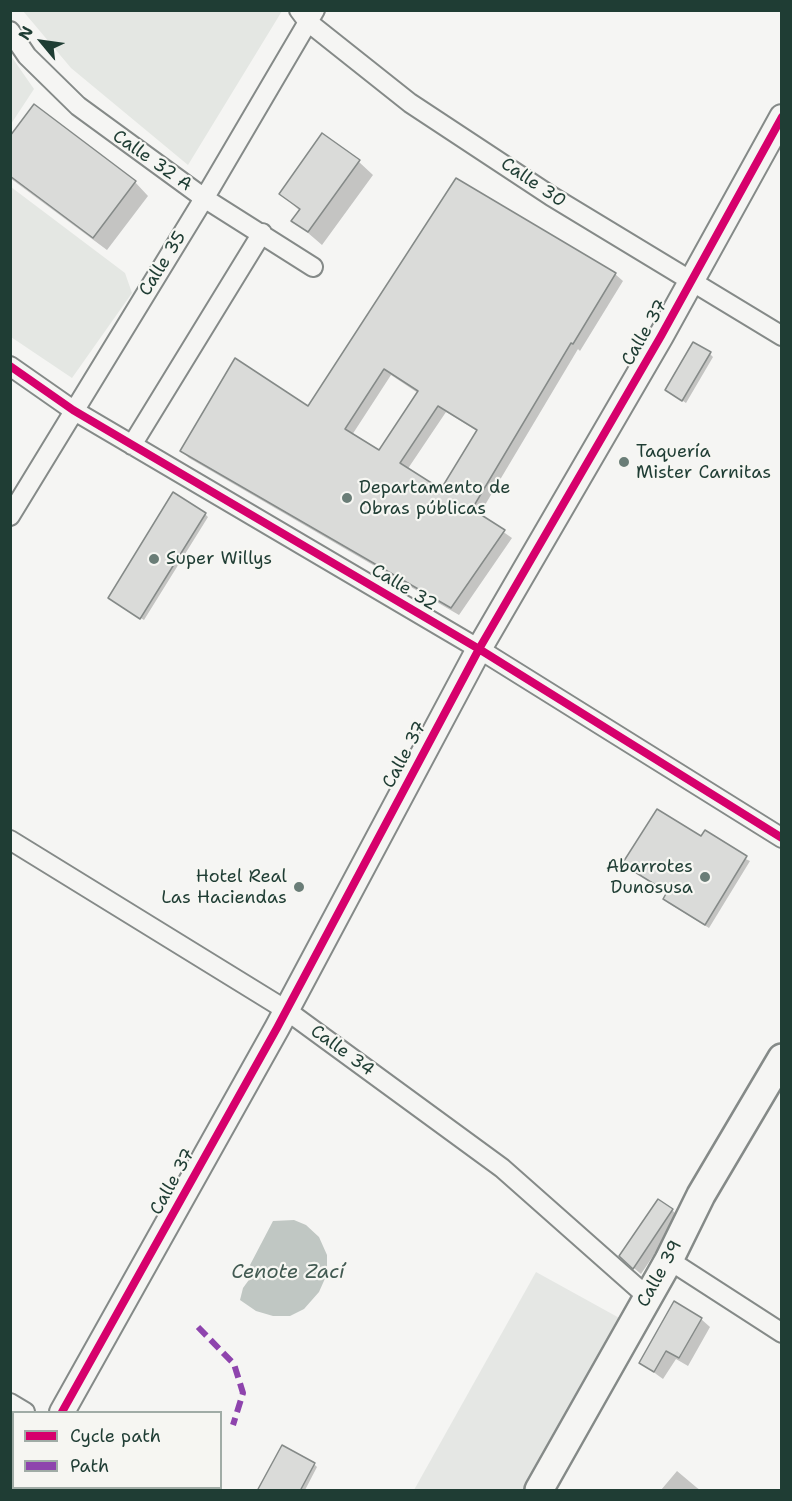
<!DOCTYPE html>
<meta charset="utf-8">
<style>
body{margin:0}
#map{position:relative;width:792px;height:1501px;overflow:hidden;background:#f5f5f3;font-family:"Shantell Sans",sans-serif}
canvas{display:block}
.frame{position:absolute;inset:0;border:12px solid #1f3d34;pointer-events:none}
.legend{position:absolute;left:12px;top:1411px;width:210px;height:78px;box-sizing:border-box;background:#f6f6f2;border:2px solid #a0aca6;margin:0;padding:8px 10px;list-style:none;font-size:18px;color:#1f3d34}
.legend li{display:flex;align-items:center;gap:12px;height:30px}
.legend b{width:30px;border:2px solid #a0aca6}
.north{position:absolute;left:12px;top:12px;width:60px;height:60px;-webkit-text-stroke:4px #f6f6f2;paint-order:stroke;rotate:299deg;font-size:16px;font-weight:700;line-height:24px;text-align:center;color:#1f3d34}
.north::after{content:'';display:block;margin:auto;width:21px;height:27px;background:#1f3d34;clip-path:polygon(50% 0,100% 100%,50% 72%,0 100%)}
</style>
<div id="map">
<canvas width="792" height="1501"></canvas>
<div class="frame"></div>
<ul class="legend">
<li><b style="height:8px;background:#d6006c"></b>Cycle path</li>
<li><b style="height:8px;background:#8e44ad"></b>Path</li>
</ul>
<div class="north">N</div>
</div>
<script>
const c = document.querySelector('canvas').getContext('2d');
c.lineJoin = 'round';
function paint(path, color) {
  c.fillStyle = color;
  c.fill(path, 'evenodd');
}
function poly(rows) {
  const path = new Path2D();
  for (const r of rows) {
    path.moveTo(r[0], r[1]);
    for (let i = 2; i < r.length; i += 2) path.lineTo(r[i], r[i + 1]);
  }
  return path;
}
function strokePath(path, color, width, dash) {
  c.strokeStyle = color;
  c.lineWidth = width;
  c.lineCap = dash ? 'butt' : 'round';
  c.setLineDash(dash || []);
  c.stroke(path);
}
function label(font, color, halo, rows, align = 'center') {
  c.font = font + ' "Shantell Sans",sans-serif';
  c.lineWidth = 4.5;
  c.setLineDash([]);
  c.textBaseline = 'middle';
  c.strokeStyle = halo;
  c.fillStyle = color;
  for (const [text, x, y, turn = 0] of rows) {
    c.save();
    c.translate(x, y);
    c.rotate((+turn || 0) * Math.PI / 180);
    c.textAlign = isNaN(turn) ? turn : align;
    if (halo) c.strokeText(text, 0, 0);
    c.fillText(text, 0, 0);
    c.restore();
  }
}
const built = poly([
 [536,1272,623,1320,528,1490,414,1490]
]);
const green = poly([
 [23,11,282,11,188,165,71,68],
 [11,56,34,89,11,124,10,124],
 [11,187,125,273,132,293,72,378,11,337]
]);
const water = poly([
 [294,1220,306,1225,319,1237,327,1255,327,1274,319,1292,304,1309,290,1316,273,1316,256,1311,240,1300,243,1288,251,1277,250,1265,273,1221]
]);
const shadow = poly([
 [35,106,135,182,148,196,107,250,10,178,10,138],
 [323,135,359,162,373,175,322,245,293,220,300,211,281,194],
 [456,180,615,274,623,281,580,351,578,349,479,515,512,538,459,615,189,458,182,451,309,408],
 [391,375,418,393,379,452,352,435],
 [446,412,477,431,441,491,407,470],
 [710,354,713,357,686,403,667,390],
 [205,514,208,517,144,620,109,598],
 [702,839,750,861,709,928,668,903,664,899,668,893,624,864],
 [672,1210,679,1217,641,1274,628,1263],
 [701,1319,710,1327,688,1366,676,1359,663,1379,641,1363],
 [314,1464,317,1467,305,1490,259,1490],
 [677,1471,696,1487,700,1490,661,1490]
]);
const building = poly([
 [34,104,136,181,93,238,10,176,10,136,34,104],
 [322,133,360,160,308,232,291,221,300,209,279,194,322,133],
 [456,178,616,273,573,344,571,343,472,509,505,530,451,608,180,451,235,358,308,406,456,178],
 [384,369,418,391,379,450,345,429,384,369],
 [438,406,477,430,441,489,400,463,438,406],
 [693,342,711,352,682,401,665,390,693,342],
 [173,492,206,513,140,619,108,598,173,492],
 [657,809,701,836,705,830,747,856,705,925,663,899,667,892,622,864,657,809],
 [658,1199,673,1209,633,1269,619,1256,658,1199],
 [674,1301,702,1318,679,1358,666,1351,654,1372,639,1363,674,1301],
 [282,1445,315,1463,300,1491,257,1491,282,1445]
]);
const minor = poly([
 [299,10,308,22,410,103,551,196,782,336],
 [10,31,27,56,78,106,204,198,313,267],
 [10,366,73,410,479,649,782,838],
 [132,445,262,233],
 [10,516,211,187,315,10],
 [10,840,286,1010,502,1168,641,1291,650,1294],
 [669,1260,782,1333],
 [10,1403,25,1412],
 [140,1488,144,1490]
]);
const tertiary = poly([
 [62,1412,277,1028,479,649,661,336,782,117],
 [22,1490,24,1488]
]);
const secondary = poly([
 [539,1490,669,1260,701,1195,782,1058]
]);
const quiet = poly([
 [198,1327,234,1364,243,1393,233,1425]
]);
const cycleway = poly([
 [10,366,73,410,479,649,782,838],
 [62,1412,277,1028,479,649,661,336,782,117]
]);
const markers = [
 [624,462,6,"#6a7d77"],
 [347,498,6,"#6a7d77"],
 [154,559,6,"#6a7d77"],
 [705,877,6,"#6a7d77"],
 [299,887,6,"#6a7d77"]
];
const streetNames = [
 ["Calle 32 A",152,161,35],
 ["Calle 30",533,183,34],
 ["Calle 35",163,264,-58],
 ["Calle 37",645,333,-60],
 ["Calle 32",404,588,31],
 ["Calle 37",405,755,-62],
 ["Calle 34",342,1051,36],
 ["Calle 37",173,1182,-61],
 ["Calle 39",660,1274,-61]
];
const poiNames = [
 ["Taquería",636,452],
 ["Mister Carnitas",636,473],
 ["Departamento de",359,488],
 ["Obras públicas",359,509],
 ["Super Willys",166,559],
 ["Abarrotes",693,867,"right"],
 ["Dunosusa",693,888,"right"],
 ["Hotel Real",287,877,"right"],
 ["Las Haciendas",287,898,"right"]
];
const waterNames = [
 ["Cenote Zací",288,1273]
];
paint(built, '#e5e7e4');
paint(green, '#e4e7e3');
paint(water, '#c0c7c3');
paint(shadow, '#0003');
paint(building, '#dadbd9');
strokePath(building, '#858a88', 1.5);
strokePath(minor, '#858a88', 22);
strokePath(tertiary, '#858a88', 28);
strokePath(secondary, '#858a88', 32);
strokePath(minor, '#f5f5f3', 18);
strokePath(tertiary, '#f5f5f3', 24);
strokePath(secondary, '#f5f5f3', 27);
strokePath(quiet, '#8e44ad', 6, [12, 6]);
strokePath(cycleway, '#d6006c', 8);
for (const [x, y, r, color] of markers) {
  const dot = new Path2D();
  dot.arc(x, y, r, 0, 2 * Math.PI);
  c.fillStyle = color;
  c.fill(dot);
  strokePath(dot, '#f6f6f2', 2);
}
label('18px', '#1f3d34', '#f6f6f2', streetNames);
label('18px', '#1f3d34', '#f6f6f2', poiNames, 'left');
label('italic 20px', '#425a52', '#f6f6f2', waterNames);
</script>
